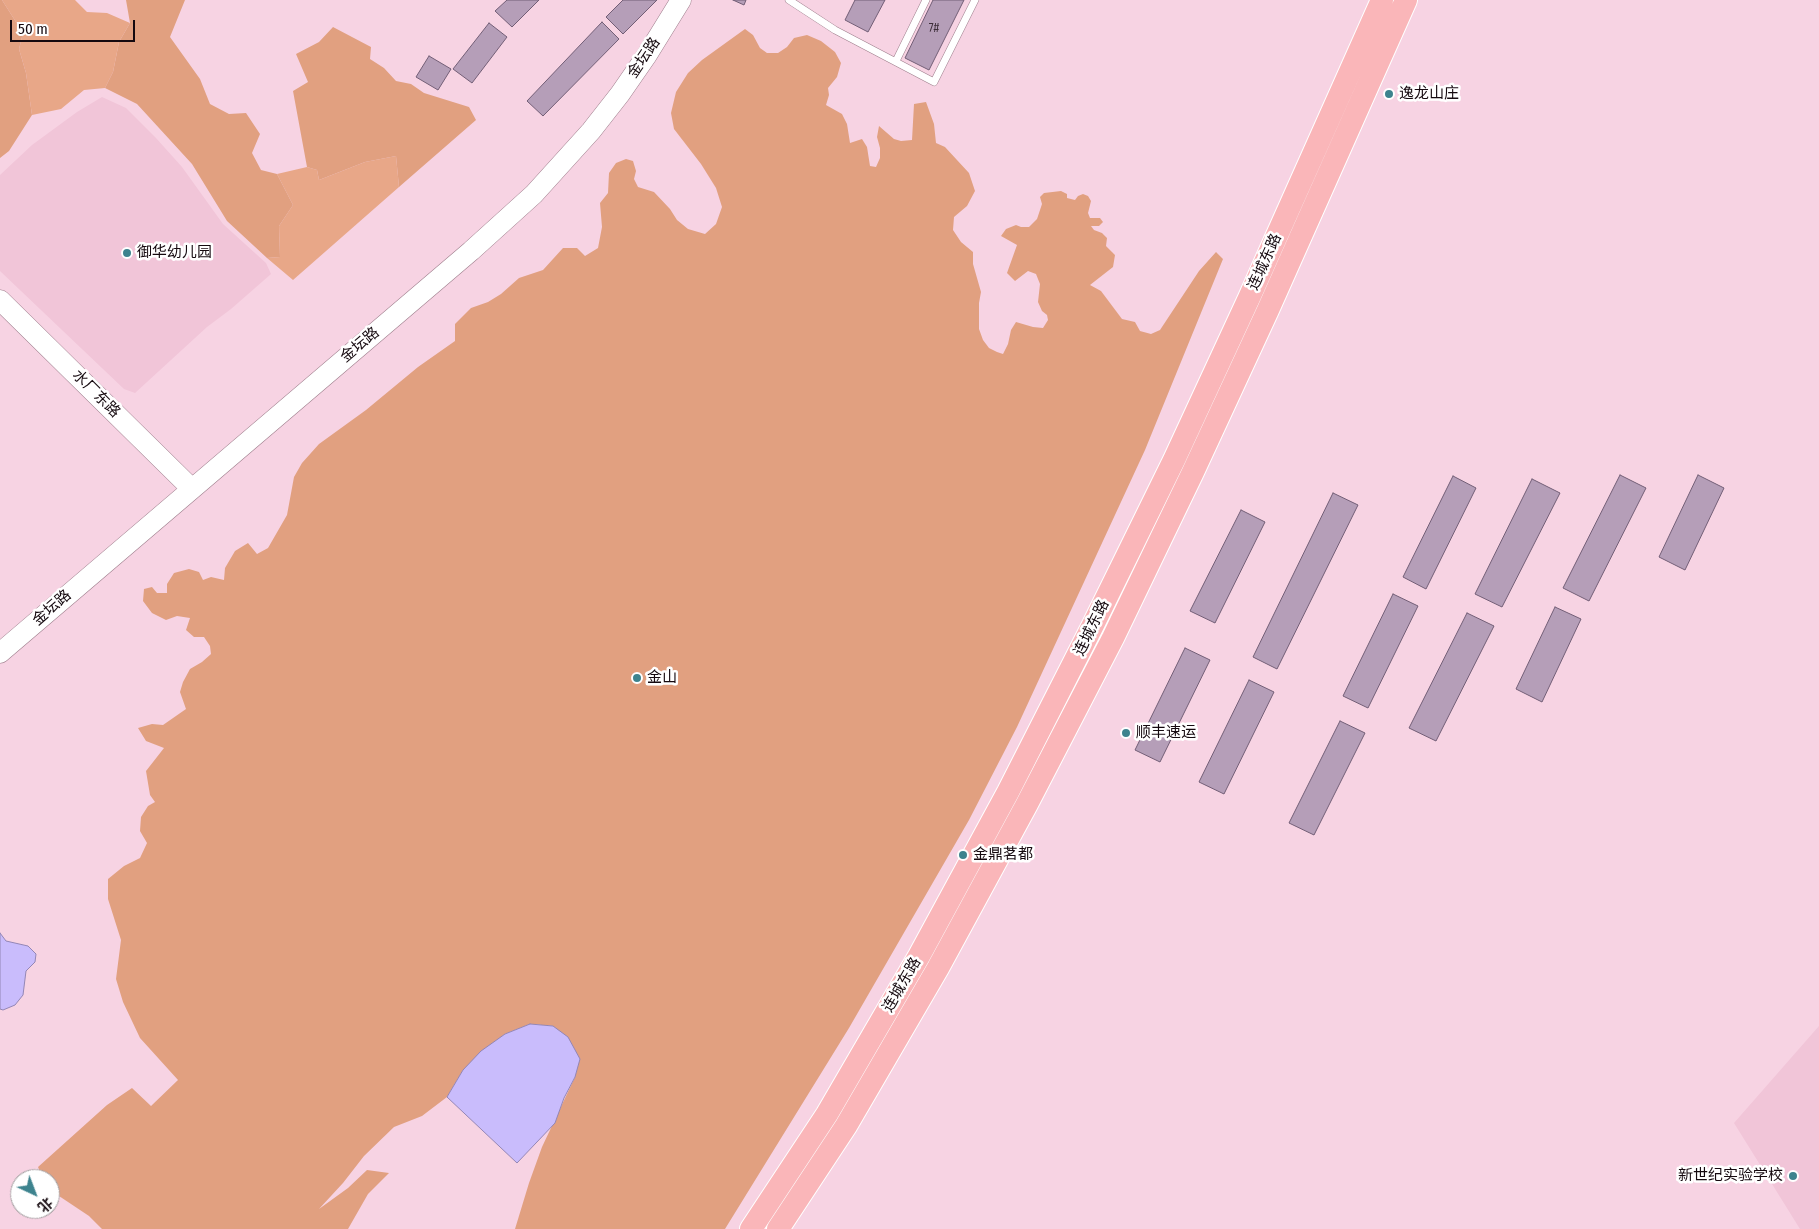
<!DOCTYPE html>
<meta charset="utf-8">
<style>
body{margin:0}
#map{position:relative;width:1819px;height:1229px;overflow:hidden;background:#f7d3e3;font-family:"Fira Sans Condensed","Noto Sans SC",sans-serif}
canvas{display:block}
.north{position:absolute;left:10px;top:1169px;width:50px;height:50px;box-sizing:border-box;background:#fff;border:1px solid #a19d9f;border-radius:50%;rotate:137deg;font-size:14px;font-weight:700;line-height:20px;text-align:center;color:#15090f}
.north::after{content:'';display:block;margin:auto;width:18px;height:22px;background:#3d838e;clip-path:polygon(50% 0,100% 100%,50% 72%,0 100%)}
.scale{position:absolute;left:10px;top:20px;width:125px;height:22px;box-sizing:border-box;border:2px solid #15090f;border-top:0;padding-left:6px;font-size:15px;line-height:18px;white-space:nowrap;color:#15090f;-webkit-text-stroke:4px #fff;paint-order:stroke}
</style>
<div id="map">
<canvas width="1819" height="1229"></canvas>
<div class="north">北</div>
<div class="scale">50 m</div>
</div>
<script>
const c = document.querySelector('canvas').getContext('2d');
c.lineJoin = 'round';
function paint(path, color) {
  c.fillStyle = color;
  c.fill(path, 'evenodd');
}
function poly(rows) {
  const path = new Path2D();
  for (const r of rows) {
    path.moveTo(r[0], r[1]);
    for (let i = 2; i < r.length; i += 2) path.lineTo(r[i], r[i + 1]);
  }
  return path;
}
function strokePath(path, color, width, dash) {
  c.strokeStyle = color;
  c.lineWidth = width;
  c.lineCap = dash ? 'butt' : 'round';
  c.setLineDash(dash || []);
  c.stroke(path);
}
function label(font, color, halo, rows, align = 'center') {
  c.font = font + ' "Fira Sans Condensed","Noto Sans SC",sans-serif';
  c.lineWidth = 5;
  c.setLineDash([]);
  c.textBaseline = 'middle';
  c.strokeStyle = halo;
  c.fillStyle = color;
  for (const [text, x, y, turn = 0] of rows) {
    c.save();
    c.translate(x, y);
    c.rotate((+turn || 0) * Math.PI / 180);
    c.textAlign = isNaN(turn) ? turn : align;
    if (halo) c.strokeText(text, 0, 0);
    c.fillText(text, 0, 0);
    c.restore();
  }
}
const built = poly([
 [102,97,126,108,156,138,182,167,223,224,266,263,271,274,231,309,207,327,135,393,124,389,0,271,0,175,32,145,77,112],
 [1819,1026,1819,1229,1800,1229,1734,1123]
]);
const green = poly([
 [2,0,75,0,87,12,107,13,130,23,119,42,113,72,105,88,84,90,61,109,32,115,26,73,19,49,23,33],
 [396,156,399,187,293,280,267,258,280,257,279,226,293,205,277,174,307,167,317,170,319,180,365,162]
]);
const forest = poly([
 [0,0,2,0,23,33,19,49,26,73,32,115,9,151,0,158],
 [126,0,185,0,170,37,200,79,210,104,229,114,246,113,260,134,252,153,261,170,277,174,293,205,279,226,280,257,267,258,227,221,192,164,137,104,105,88,113,72,119,42,130,23],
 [333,27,371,47,370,59,384,68,396,81,411,84,424,93,469,107,476,120,399,187,396,156,365,162,319,180,317,170,307,167,293,91,308,82,296,54,319,42],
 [745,29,753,35,760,48,767,53,778,53,787,47,794,38,807,35,821,41,835,52,841,63,837,77,828,88,829,95,826,105,842,114,847,124,850,143,862,139,867,147,870,166,876,167,880,158,880,148,877,137,879,126,894,139,901,141,912,140,914,104,926,102,934,124,936,143,945,147,969,173,975,191,967,206,954,217,953,230,961,242,973,252,973,264,981,292,979,303,979,329,983,340,989,348,997,352,1003,354,1008,344,1011,330,1016,322,1033,327,1043,328,1048,320,1047,315,1042,311,1038,302,1040,284,1036,274,1028,271,1015,281,1007,273,1017,245,1001,236,1006,229,1016,225,1021,227,1029,227,1037,219,1042,204,1040,197,1044,193,1061,191,1067,194,1067,198,1075,200,1078,196,1083,194,1088,196,1091,201,1088,213,1090,218,1100,218,1103,222,1099,226,1091,226,1094,230,1102,233,1107,238,1106,246,1115,255,1113,267,1090,285,1101,291,1122,319,1135,322,1140,331,1151,334,1160,330,1199,271,1216,252,1223,259,1145,450,1017,727,969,820,849,1028,725,1229,515,1229,529,1183,542,1147,575,1077,553,1026,530,1024,505,1034,463,1070,447,1097,422,1116,394,1127,364,1156,343,1183,319,1209,348,1188,367,1170,389,1173,368,1194,348,1229,102,1229,89,1216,50,1190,50,1179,43,1179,38,1167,107,1105,132,1088,151,1106,178,1080,140,1038,123,1002,116,979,121,940,108,899,108,879,124,866,140,858,147,843,140,831,141,817,148,806,155,802,150,795,146,771,164,748,146,741,138,728,152,724,163,725,186,709,180,692,183,682,190,669,202,662,211,654,210,646,204,637,194,637,186,630,190,618,177,616,166,620,152,613,143,601,144,589,152,587,157,593,167,593,167,584,174,573,189,569,199,572,203,580,211,577,224,580,225,568,235,551,248,543,257,554,268,548,287,515,294,477,302,463,319,444,366,410,418,367,455,341,455,324,471,308,488,302,501,294,519,278,543,270,563,248,577,248,585,256,598,248,602,227,600,203,608,193,609,173,616,163,626,159,633,161,636,171,634,179,638,187,654,192,670,209,677,220,688,229,705,234,716,224,722,207,716,188,701,164,674,129,671,113,676,92,688,73,702,60]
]);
const water = poly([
 [0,933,6,941,28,946,36,954,35,962,26,971,23,995,15,1005,3,1010,0,1009,0,933],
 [530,1024,553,1026,568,1037,580,1059,575,1077,564,1098,555,1123,517,1163,447,1097,463,1070,481,1051,505,1034,530,1024]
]);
const building = poly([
 [507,0,539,0,512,27,495,11,507,0],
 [623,0,657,0,623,34,606,17,623,0],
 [733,0,746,0,744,5,733,0],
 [855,0,885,0,868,32,845,20,855,0],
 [933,0,964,0,929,70,905,58,933,0],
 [602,22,619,39,543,116,527,101,602,22],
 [489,23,507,37,472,83,453,69,489,23],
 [429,56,451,69,438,90,416,77,429,56],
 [1620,475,1646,488,1589,601,1563,588,1620,475],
 [1698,475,1724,488,1685,570,1659,557,1698,475],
 [1453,476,1476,488,1426,589,1403,577,1453,476],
 [1532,479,1560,493,1502,607,1475,594,1532,479],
 [1333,493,1358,505,1277,669,1253,657,1333,493],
 [1241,510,1265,522,1215,623,1190,611,1241,510],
 [1393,594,1418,606,1368,708,1343,696,1393,594],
 [1555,607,1581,619,1542,702,1516,689,1555,607],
 [1467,613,1494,626,1436,741,1409,728,1467,613],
 [1185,648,1210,660,1160,762,1135,750,1185,648],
 [1249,680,1274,692,1224,794,1199,782,1249,680],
 [1340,721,1365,733,1314,835,1289,823,1340,721]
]);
const lane = poly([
 [789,0,835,30,934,82,975,0],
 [896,61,926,0]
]);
const secondary = poly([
 [0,300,191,488],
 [0,653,471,251,534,194,591,131,620,94,647,55,681,0]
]);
const primary = poly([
 [751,1229,827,1114,919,956,1008,792,1093,625,1174,460,1249,298,1382,0],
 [778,1229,846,1126,938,968,1027,804,1113,638,1193,472,1268,310,1406,0]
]);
const markers = [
 [1389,94,5,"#3d838e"],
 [127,253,5,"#3d838e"],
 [637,678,5,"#3d838e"],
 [1126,733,5,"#3d838e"],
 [963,855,5,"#3d838e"],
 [1793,1176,5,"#3d838e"]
];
const numberNames = [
 ["7#",934,29]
];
const streetNames = [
 ["金坛路",644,58,-56],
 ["连城东路",1265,262,-66],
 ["金坛路",360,345,-40],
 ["水厂东路",96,394,45],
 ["金坛路",52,608,-41],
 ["连城东路",1092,628,-64],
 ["连城东路",902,985,-60]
];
const poiNames = [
 ["逸龙山庄",1399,94],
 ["御华幼儿园",137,253],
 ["金山",647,678],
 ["顺丰速运",1136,733],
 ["金鼎茗都",973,855],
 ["新世纪实验学校",1783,1176,"right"]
];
paint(built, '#f1c5d8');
paint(green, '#e8a788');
paint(forest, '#e1a080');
paint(water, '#c9bcfc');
strokePath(water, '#9386b5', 1);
paint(building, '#b59eb8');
strokePath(building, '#725e76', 1);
strokePath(lane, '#9d7d8b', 8);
strokePath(secondary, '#9d7d8b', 21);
strokePath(primary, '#fff', 24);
strokePath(lane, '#fff', 7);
strokePath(secondary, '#fff', 20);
strokePath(primary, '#fab6b9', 22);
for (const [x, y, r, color] of markers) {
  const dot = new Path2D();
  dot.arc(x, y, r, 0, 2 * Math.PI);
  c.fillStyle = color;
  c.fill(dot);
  strokePath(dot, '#fff', 2);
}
label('12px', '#3d2e39', null, numberNames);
label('15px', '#15090f', '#fff', streetNames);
label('15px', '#15090f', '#fff', poiNames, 'left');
</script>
